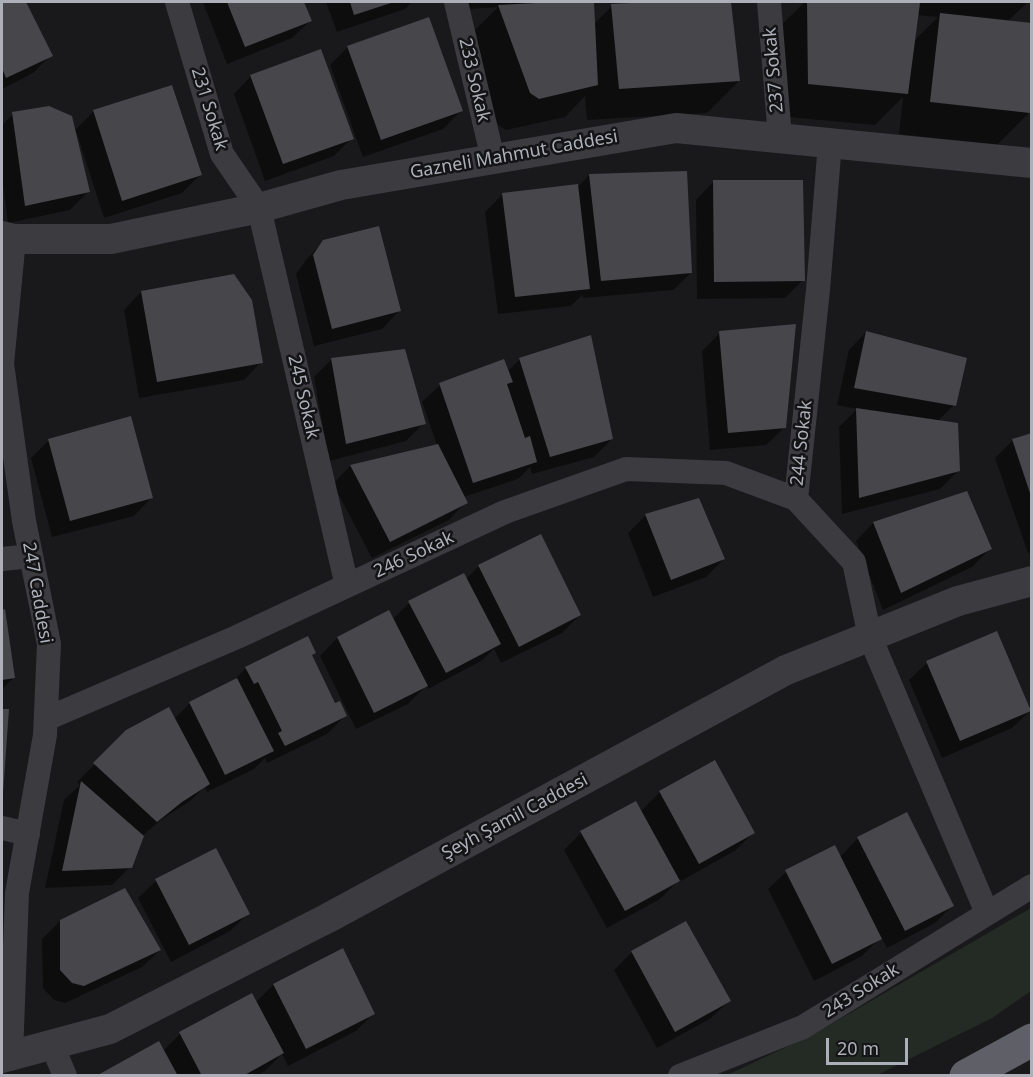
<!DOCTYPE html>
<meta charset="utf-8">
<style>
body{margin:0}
#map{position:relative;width:1033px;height:1077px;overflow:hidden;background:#19191b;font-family:"Noto Sans",sans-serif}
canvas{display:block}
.frame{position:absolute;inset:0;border:3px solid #adb0b9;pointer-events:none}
.scale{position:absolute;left:826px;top:1038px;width:82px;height:27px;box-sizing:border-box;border:3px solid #adb0b9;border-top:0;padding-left:8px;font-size:18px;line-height:21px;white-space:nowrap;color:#adb0b9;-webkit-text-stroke:4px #141416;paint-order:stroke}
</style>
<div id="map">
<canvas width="1033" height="1077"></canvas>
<div class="frame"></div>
<div class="scale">20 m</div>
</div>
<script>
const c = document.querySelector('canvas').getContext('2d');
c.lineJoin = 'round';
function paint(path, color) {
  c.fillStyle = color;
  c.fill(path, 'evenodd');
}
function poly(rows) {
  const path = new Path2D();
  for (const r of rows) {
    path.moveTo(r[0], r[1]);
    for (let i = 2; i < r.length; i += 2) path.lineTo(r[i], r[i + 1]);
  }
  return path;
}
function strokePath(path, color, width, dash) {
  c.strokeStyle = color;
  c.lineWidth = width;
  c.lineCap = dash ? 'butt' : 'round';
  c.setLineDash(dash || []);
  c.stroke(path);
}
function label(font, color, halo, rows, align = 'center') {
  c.font = font + ' "Noto Sans",sans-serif';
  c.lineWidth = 5;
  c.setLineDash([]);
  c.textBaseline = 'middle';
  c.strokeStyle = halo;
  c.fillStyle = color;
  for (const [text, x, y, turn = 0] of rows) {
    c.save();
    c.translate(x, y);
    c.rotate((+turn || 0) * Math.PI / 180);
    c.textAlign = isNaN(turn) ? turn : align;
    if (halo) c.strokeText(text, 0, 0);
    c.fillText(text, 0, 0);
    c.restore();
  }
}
const green = poly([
 [1031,908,1031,991,992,1018,877,1075,725,1076,814,1034]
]);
const shadow = poly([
 [2,2,24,2,51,55,33,73,2,89],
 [203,2,302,2,310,21,292,38,227,64],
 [326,2,412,2,405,9,337,32],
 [454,2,549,2,547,4,593,2,594,24,612,6,675,2,729,2,739,81,707,113,587,120,585,96,565,117,506,130,498,125,466,39,498,7,455,10],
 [805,2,873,2,872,3,918,5,918,2,1028,2,1007,22,1029,113,997,145,899,134,903,97,875,125,777,116,775,31],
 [917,15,938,17,913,42],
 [348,47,461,111,443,129,363,157,330,65],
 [251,76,352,138,334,156,265,181,234,94],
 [171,87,200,175,182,193,104,218,77,134,75,135,88,192,70,210,8,223,2,176,2,125,13,114,74,131,93,112],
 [589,175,691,273,673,290,583,298,583,294,571,306,498,314,485,212,503,194,577,188],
 [713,182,803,280,785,298,697,299,696,200],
 [324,241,399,311,382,329,314,346,296,274,306,260],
 [141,292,261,362,244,380,139,398,124,310],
 [866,332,954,405,938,421,958,471,940,489,842,514,839,427,857,409,837,405,849,350],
 [720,333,784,428,766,445,710,450,702,351],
 [332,359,424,423,406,441,329,461,314,377],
 [520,359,612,439,594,457,532,474,530,467,518,479,464,497,466,502,449,520,372,558,333,484,350,466,437,445,422,402,440,385,508,371],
 [1032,434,1032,552,1028,553,995,458,1012,441],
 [49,440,151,498,134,516,52,537,31,458],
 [966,493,990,549,972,567,883,610,856,541,873,523],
 [698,500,724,559,706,577,653,597,628,533,645,516],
 [479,566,580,615,562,633,501,663,494,649,481,661,428,689,426,686,408,704,356,729,320,656,337,638,389,612,392,620,409,603,466,579],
 [2,611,4,611,13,678,2,689],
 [314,653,311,656,335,705,345,716,327,734,267,763,265,758,254,769,207,792,205,787,190,801,162,819,142,836,130,867,112,885,45,888,64,800,80,785,77,782,127,732,174,719,189,704,232,682,246,668],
 [927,663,1030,711,1012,728,942,758,909,680],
 [2,711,8,711,2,791],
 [660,792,753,833,736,850,681,881,680,879,660,899,607,928,564,850,581,833,640,812],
 [858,838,952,906,935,923,887,948,881,937,862,956,814,981,768,889,786,872,834,847,839,858],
 [156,881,248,914,230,931,171,962,138,898],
 [60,921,160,950,142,967,65,1003,54,1000,43,988,42,939],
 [342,950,374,1013,356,1031,288,1066,282,1054,265,1071,256,1076,99,1076,163,1051,180,1034,251,995,255,1003,273,985],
 [632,952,729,1001,711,1018,657,1048,614,970]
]);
const building = poly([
 [2,2,26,2,53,56,6,78,2,68],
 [227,2,304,2,312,21,245,47],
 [350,2,394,2,354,15],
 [555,2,594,2,598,85,539,99,530,93,498,5],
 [652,2,731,2,740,81,619,89,611,4],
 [807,2,882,2,920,3,908,94,808,84],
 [940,13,1032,23,1032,100,1030,113,930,102],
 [429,17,463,111,381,140,347,46],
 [321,49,354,139,283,164,250,75],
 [172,85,202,175,122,201,93,110],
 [49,106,72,116,90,192,25,206,12,112],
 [687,171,692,273,601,281,589,174],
 [713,180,803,180,805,281,714,282],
 [578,184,590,289,515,297,502,193],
 [379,226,401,311,332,329,313,255,323,240],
 [234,274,252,300,263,363,157,382,141,291],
 [796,324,786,428,728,433,719,331],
 [866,331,967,358,956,406,854,388],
 [591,335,613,439,550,457,519,358],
 [405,349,426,424,346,444,331,358],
 [504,359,513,382,507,384,525,438,530,436,537,462,473,483,439,383],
 [856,408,958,423,960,471,859,498],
 [131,416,153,498,70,521,48,439],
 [1032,433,1032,496,1031,496,1012,439],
 [438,444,468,503,390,542,350,465],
 [967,491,992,549,901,593,873,522],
 [699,498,725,559,671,580,645,514],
 [541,534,581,615,519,647,478,565],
 [464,573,501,644,446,673,408,601],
 [5,609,15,678,2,680,2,610],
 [389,610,428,686,374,713,337,637],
 [997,631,1031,711,960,741,926,661],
 [308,636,316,653,312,655,335,703,340,701,347,716,285,746,278,733,282,731,258,682,254,684,245,667],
 [237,678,274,751,225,775,189,702],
 [169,707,210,784,182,802,157,822,93,763,126,730],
 [2,709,9,709,3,793,2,793],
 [715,760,755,833,699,864,659,791],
 [81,781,144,836,132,868,62,871],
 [636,801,680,881,625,911,580,831],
 [907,812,954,906,905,931,857,837],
 [835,845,882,939,832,964,785,870],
 [216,848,250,914,189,945,155,879],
 [125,888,161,950,84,986,72,983,60,970,60,920],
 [686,921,731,1001,675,1032,631,951],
 [343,948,375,1014,306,1049,273,984],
 [252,993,284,1053,243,1076,202,1076,179,1032],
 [159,1041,178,1076,96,1076]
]);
const minor = poly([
 [177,2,222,154,259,208,347,586],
 [456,2,493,159],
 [769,2,780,138],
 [796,499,818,290,830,143],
 [2,559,31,556],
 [46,719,237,637,505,512,626,469,726,473,796,499,854,562,870,637,987,913],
 [2,828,28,834],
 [52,1045,65,1076],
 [11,1056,17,893,45,735,49,644,24,521,2,364,14,239],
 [680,1076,803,1027,1032,886]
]);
const tertiary = poly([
 [2,236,14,239,111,239,259,208,341,185,676,128,1032,163],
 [2,1058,110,1029,328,918,786,670,958,601,1032,581]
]);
const trunk = poly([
 [966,1076,1032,1040]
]);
const streetNames = [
 ["237 Sokak",774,70,-95],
 ["233 Sokak",474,80,77],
 ["231 Sokak",209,109,73],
 ["Gazneli Mahmut Caddesi",514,155,-10],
 ["245 Sokak",303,397,77],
 ["244 Sokak",802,443,-84],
 ["246 Sokak",414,555,-25],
 ["247 Caddesi",37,593,80],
 ["Şeyh Şamil Caddesi",515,817,-28],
 ["243 Sokak",861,991,-32]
];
paint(green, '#242b25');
paint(shadow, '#0007');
paint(building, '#47464b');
strokePath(minor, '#3b3b40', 24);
strokePath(tertiary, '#3b3b40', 30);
strokePath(trunk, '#5f6067', 33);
label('18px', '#adb0b9', '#141416', streetNames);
</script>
